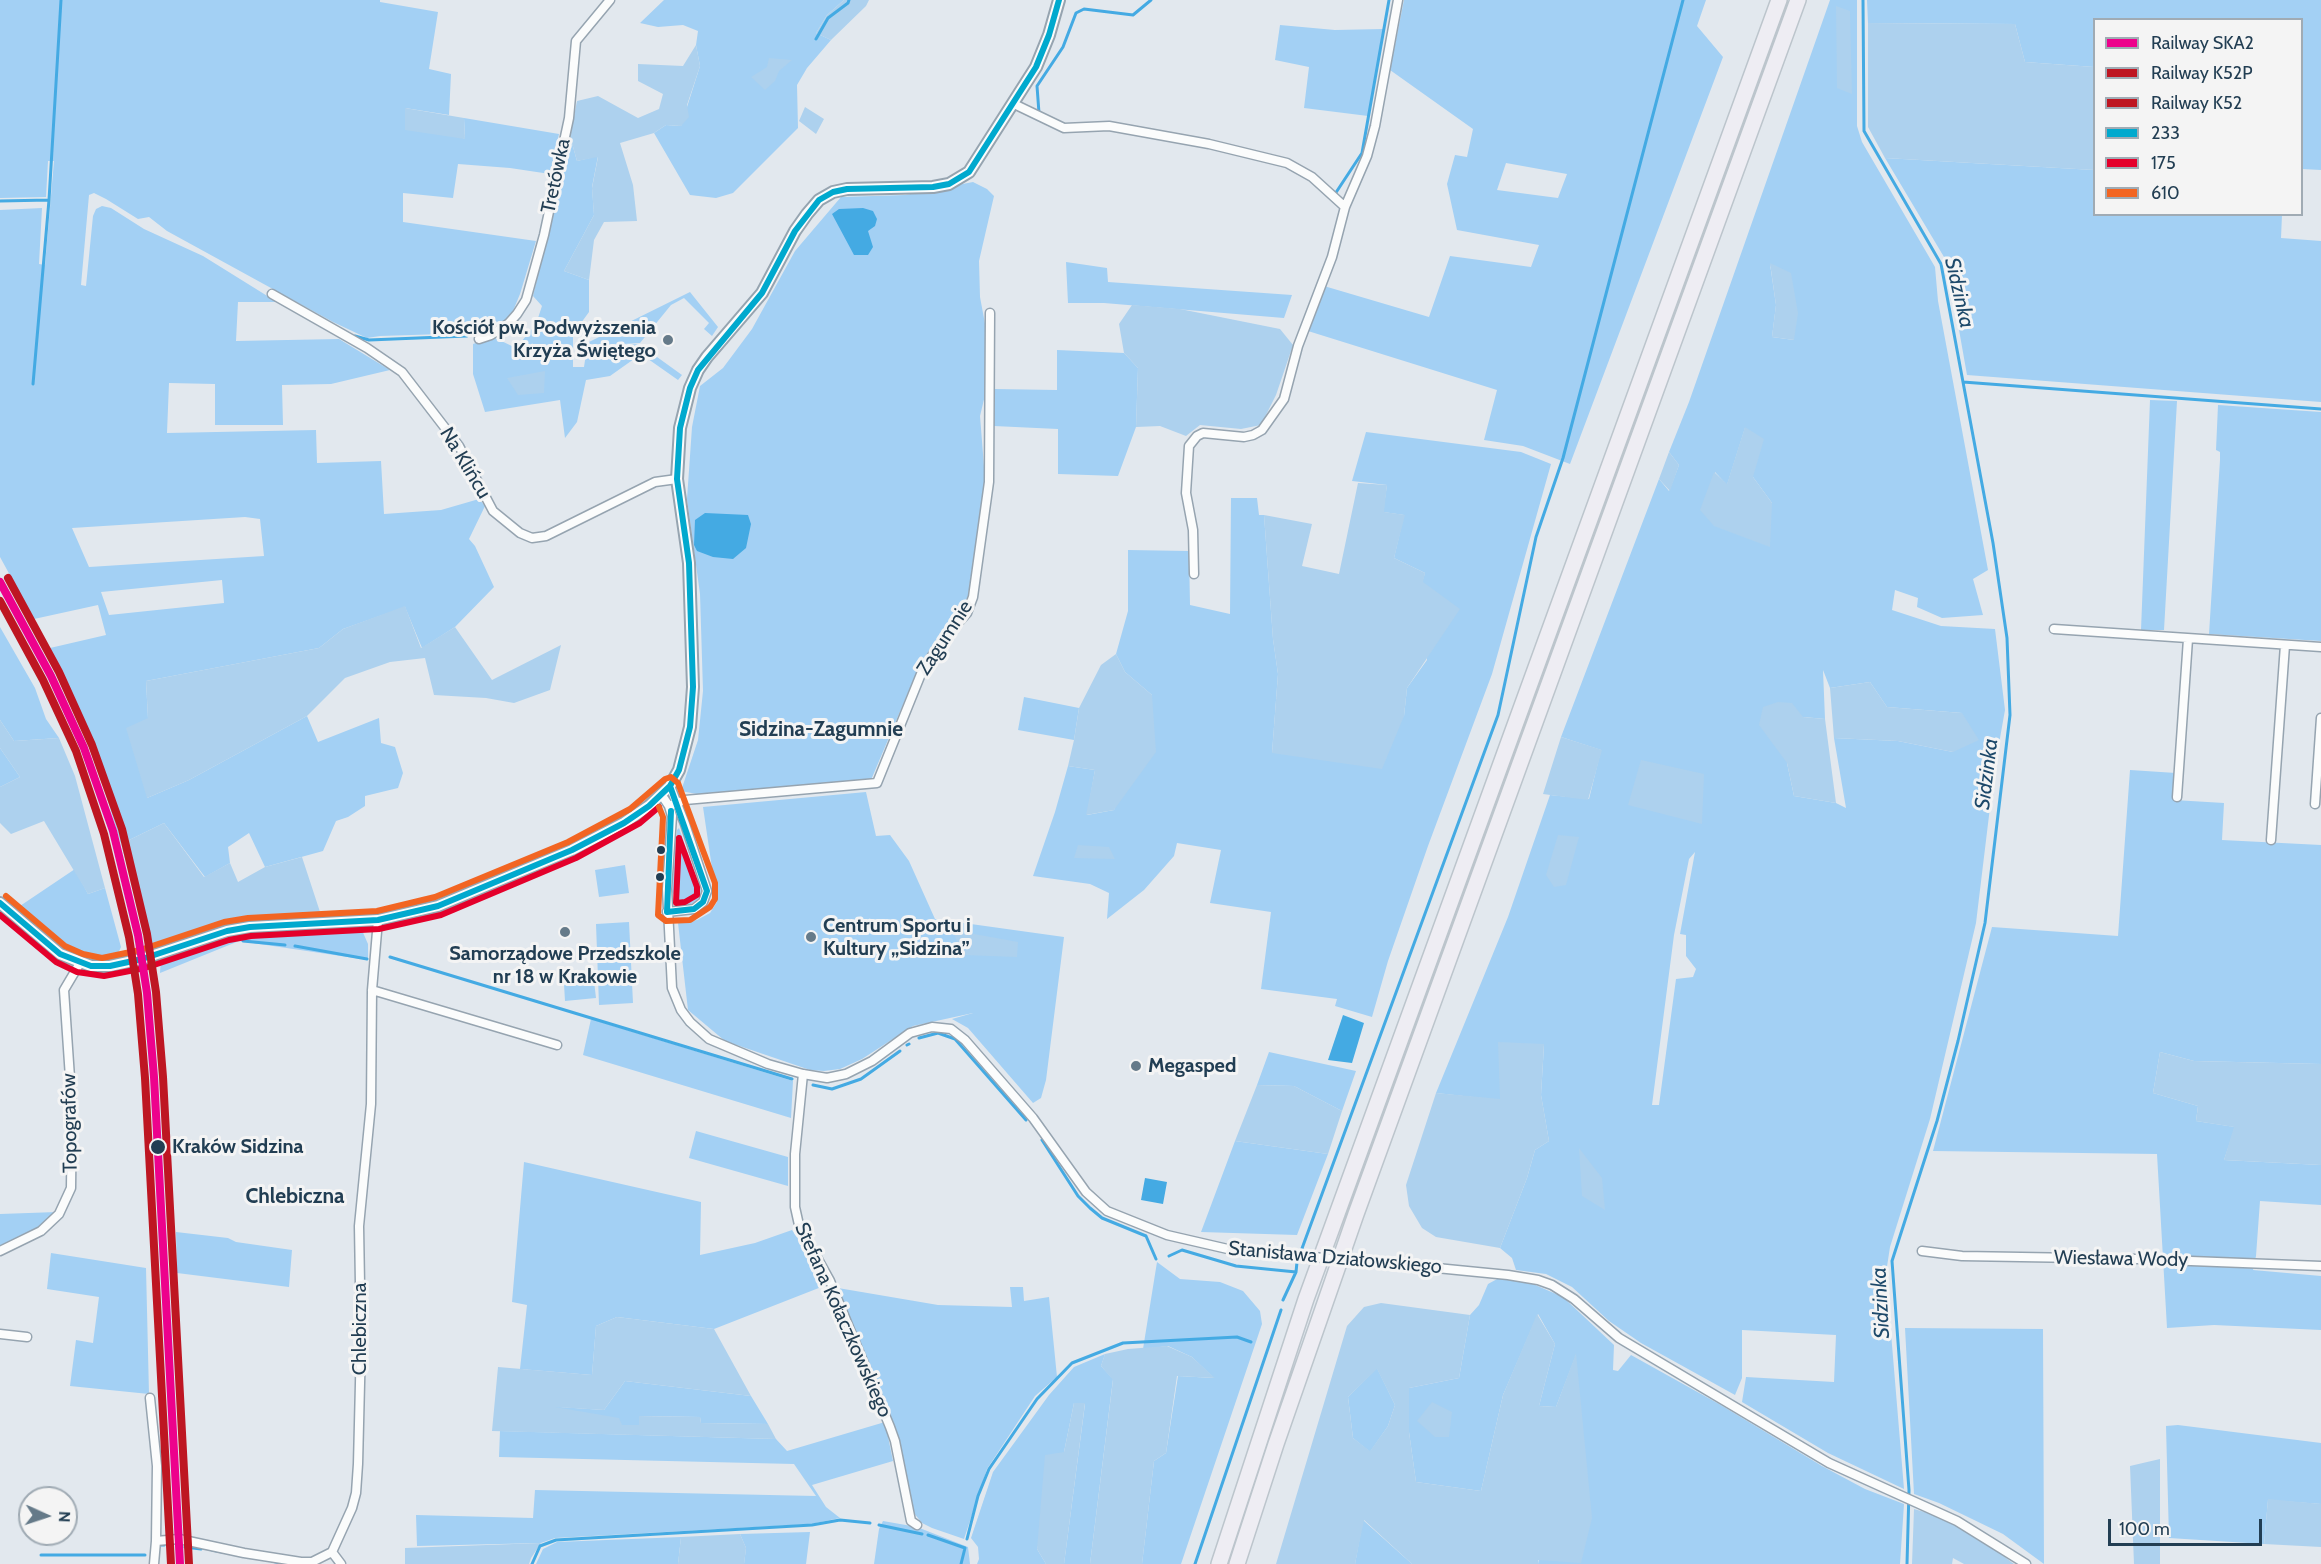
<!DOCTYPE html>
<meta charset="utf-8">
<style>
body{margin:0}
#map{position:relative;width:2321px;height:1564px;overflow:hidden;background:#e2e8ee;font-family:Cabin,sans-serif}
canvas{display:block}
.legend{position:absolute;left:2093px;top:18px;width:210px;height:198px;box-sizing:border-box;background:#f4f4f4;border:2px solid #a0abb4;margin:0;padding:8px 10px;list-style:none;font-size:18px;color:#223e53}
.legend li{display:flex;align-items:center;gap:12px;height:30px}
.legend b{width:30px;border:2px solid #a0abb4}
.north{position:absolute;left:18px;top:1486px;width:60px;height:60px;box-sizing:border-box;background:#f4f4f4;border:2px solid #a0abb4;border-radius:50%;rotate:93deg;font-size:16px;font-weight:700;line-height:24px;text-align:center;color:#223e53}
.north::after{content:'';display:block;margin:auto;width:21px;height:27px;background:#657a89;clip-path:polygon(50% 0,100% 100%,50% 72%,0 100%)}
.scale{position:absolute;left:2108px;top:1519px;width:154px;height:27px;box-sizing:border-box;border:3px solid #223e53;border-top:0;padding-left:8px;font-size:18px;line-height:21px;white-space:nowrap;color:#223e53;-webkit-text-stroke:4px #f4f4f4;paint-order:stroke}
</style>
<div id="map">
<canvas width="2321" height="1564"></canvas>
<ul class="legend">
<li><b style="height:8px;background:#ed028c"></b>Railway SKA2</li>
<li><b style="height:8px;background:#be1622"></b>Railway K52P</li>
<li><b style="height:8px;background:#be1622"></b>Railway K52</li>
<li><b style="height:8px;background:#00a9ce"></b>233</li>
<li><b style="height:8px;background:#e4002b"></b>175</li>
<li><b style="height:8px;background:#f26522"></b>610</li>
</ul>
<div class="north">N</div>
<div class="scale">100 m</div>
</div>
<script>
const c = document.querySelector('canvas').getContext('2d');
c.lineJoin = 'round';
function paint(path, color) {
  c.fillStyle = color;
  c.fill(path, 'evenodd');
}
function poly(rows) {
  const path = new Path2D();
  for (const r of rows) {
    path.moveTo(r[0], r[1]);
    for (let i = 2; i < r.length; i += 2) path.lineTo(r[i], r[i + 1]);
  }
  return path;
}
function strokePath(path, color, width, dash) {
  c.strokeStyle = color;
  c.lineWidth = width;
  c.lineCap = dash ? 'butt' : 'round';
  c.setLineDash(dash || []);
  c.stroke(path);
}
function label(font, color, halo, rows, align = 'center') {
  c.font = font + ' Cabin,sans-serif';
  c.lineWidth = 6;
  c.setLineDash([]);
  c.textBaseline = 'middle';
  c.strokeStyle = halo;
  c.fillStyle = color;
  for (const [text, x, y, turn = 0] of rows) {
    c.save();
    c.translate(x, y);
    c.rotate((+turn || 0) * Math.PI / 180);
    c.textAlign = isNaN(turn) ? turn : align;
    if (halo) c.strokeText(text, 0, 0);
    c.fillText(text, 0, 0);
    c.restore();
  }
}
const green = poly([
 [0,0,380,0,380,2,438,12,429,69,451,74,449,115,405,108,465,139,464,118,559,134,550,174,510,168,458,164,453,198,403,193,403,222,536,241,520,294,513,311,504,321,491,329,475,333,380,336,367,338,333,322,167,231,149,217,138,219,106,199,94,193,89,195,81,285,86,286,93,216,96,209,102,206,111,208,144,229,203,256,277,302,238,302,236,341,339,339,390,370,331,384,282,385,283,425,215,425,215,384,169,383,167,433,316,430,317,463,381,461,384,514,441,510,479,499,485,506,469,539,475,546,494,587,455,627,422,648,405,607,343,629,319,648,146,681,148,718,147,798,189,780,307,716,318,742,379,718,381,743,395,747,403,773,398,788,365,796,365,806,348,817,336,821,323,851,265,867,249,833,228,847,230,863,205,877,164,823,121,844,91,746,50,648,106,635,98,605,34,619,0,557,0,210,42,208,39,264,45,265,54,161,48,161,46,197,0,198],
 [245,517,260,519,264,556,89,567,72,528],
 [222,580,224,603,109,615,101,592],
 [664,0,844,0,827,15,816,33,831,40,807,68,797,85,798,128,733,193,716,198,690,195,654,133,666,125,681,126,700,66,696,45,698,31,683,25,658,27,640,23],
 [1404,0,1706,0,1697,26,1723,57,1570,464,1523,446,1484,440,1497,390,1308,331,1324,286,1429,317,1450,256,1531,267,1539,245,1457,230,1447,184,1455,155,1467,157,1473,129,1390,70],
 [1506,163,1567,174,1558,198,1497,190],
 [1830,0,1857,0,1857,126,1862,142,1935,267,1938,301,1988,570,1973,579,1983,615,1942,618,1917,607,1918,598,1895,590,1892,610,1941,626,1995,629,2005,710,1995,766,1976,923,1930,1119,1890,1247,1886,1273,1904,1489,1828,1453,1742,1402,1746,1377,1834,1382,1836,1335,1742,1330,1742,1378,1735,1395,1641,1343,1609,1321,1572,1287,1546,1274,1516,1270,1512,1258,1500,1248,1527,1178,1535,1150,1549,1141,1541,1095,1544,1045,1500,1100,1436,1093,1508,917,1550,795,1589,799,1601,750,1561,737,1659,479,1669,491,1679,465,1669,452,1689,402],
 [1770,264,1794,340,1772,337,1776,305],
 [1745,428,1753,477,1772,503,1714,526,1715,472,1727,485],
 [1823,670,1830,688,1870,682,1887,707,1962,713,1953,752,1898,741,1834,738,1846,808,1836,803,1794,796,1787,763,1803,717,1825,719],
 [1695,852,1680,934,1686,935,1686,956,1696,969,1693,977,1676,979,1659,1105,1652,1105,1674,935,1689,859],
 [1867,0,2321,0,2321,170,2302,169,2302,20,2094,20,2094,67,2025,62,2015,24,1868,23],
 [1280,25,1335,30,1383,29,1368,116,1304,108,1309,67,1275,60],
 [570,136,577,161,598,156,592,187,594,215,564,271,589,280,589,312,573,334,573,367,584,367,587,347,639,344,682,375,678,380,641,354,610,376,586,380,577,422,565,438,560,400,485,412,473,374,473,344,493,337,516,348,536,324,542,306,533,296],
 [1885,158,2094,170,2094,214,2282,215,2281,238,2321,241,2321,402,1967,375,1947,262],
 [973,182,987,189,994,196,979,261,980,297,986,329,987,387,980,416,985,479,968,596,955,621,918,669,871,780,702,795,681,791,698,740,703,691,700,594,687,499,692,427,700,386,723,368,752,329,795,251,841,197,905,195],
 [1066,262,1107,268,1108,282,1292,295,1284,318,1104,303,1068,303],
 [690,292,718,327,712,336,704,329,709,323,684,298,671,305,640,343,589,346,589,342],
 [1057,350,1124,353,1138,368,1136,427,1118,476,1058,474,1058,429,994,426,994,389,1057,390],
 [2150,400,2177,401,2164,630,2141,630],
 [2218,405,2321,412,2321,641,2209,634,2220,460,2220,452,2216,450],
 [1366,432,1521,452,1551,464,1492,674,1428,846,1388,961,1372,1017,1335,1006,1337,999,1261,989,1271,912,1210,903,1221,850,1177,843,1174,856,1144,890,1107,919,1109,893,1090,884,1033,876,1055,812,1068,766,1095,770,1087,815,1114,810,1152,695,1125,672,1116,654,1128,611,1128,550,1189,551,1190,605,1230,614,1231,498,1257,498,1259,515,1264,515,1273,639,1278,674,1272,753,1404,716,1407,688,1427,660,1422,582,1425,573,1394,558,1404,515,1383,512,1387,485,1352,481],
 [0,627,35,688,46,719,59,738,14,741,0,720],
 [1024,697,1079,708,1074,740,1018,730],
 [0,748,20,777,0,787],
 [2130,770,2176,773,2174,800,2224,803,2222,840,2321,845,2321,1064,2194,1061,2160,1052,2153,1093,2198,1106,2196,1121,2235,1127,2224,1160,2321,1165,2321,1205,2260,1201,2256,1256,2253,1270,2321,1276,2321,1330,2214,1325,2167,1328,2157,1154,1933,1151,1992,927,2118,936],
 [866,792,876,836,890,835,909,861,935,919,1064,937,1046,1080,1041,1098,1033,1103,968,1028,952,1019,973,1013,913,1026,862,1059,840,1069,824,1071,810,1070,725,1041,688,1010,678,923,697,920,710,913,717,902,703,807],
 [679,828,701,891,697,901,689,905,679,903,672,892,677,830],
 [625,865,629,893,599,897,595,870],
 [75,869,88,894,105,888,121,947,116,958,100,959,79,956,67,949,17,908],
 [629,922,633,1003,599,1005,596,924],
 [361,928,368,944,368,960,239,941,160,973,161,956,245,932],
 [594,981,596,998,565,1001,564,984],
 [591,1019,793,1081,791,1118,583,1055],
 [1269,1052,1356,1071,1342,1111,1294,1086,1257,1085],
 [696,1131,788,1157,788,1186,689,1158],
 [1235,1141,1328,1154,1297,1235,1201,1232],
 [524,1162,701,1202,700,1255,755,1243,792,1230,829,1284,714,1329,617,1317,596,1326,592,1375,520,1369,527,1305,512,1302],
 [57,1212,28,1237,0,1247,0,1214],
 [176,1232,228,1238,236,1242,292,1250,289,1287,177,1273],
 [51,1253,146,1268,149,1394,70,1386,76,1340,93,1343,99,1297,47,1289],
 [1157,1262,1180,1279,1220,1282,1243,1291,1260,1311,1262,1324,1181,1564,1142,1564,1154,1461,1166,1453,1178,1376,1214,1378,1192,1357,1168,1346,1143,1349],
 [1499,1278,1533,1284,1563,1297,1614,1345,1613,1370,1618,1371,1631,1355,1719,1404,1822,1466,1865,1489,1904,1504,1900,1564,1538,1564,1576,1355,1556,1407,1539,1406,1555,1344,1538,1314,1503,1395,1481,1491,1416,1482,1409,1432,1409,1388,1459,1378,1470,1315,1479,1305,1488,1284],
 [1010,1287,1023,1287,1024,1301,1049,1297,1057,1377,1035,1396,987,1469,964,1539,932,1528,922,1523,913,1512,893,1424,838,1288,938,1305,1012,1307],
 [1905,1328,2043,1329,2044,1564,2003,1534,1939,1503,1914,1494],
 [1105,1354,1101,1366,1113,1379,1090,1564,1064,1564,1085,1404,1074,1403,1064,1452,1037,1549,1046,1564,977,1564,979,1559,978,1547,971,1538,993,1472,1049,1395,1074,1367],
 [1377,1368,1395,1405,1388,1426,1370,1452,1353,1438,1348,1397],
 [625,1381,751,1396,768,1424,701,1423,700,1417,640,1416,639,1425,621,1425,545,1406,604,1410],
 [885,1422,893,1461,812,1485,826,1507,840,1518,811,1524,555,1538,541,1543,417,1546,416,1515,533,1518,535,1490,816,1496,794,1464,499,1457,500,1431,776,1439,787,1451],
 [2178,1425,2321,1443,2321,1504,2268,1500,2264,1544,2169,1538,2166,1426],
 [1363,1520,1412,1564,1355,1564],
 [883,1521,917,1527,968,1547,970,1564,874,1564,879,1529],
 [810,1532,806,1564,744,1564,746,1548,740,1534],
 [681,1537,678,1564,536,1564,543,1549,557,1542]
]);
const forest = poly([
 [844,0,869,0,866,6,831,40,816,33,827,15],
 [1836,6,1850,11,1852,94,1837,88],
 [1868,23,2015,24,2025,62,2094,67,2094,170,1885,158,1868,127],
 [696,45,700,66,687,105,689,117,681,126,666,125,654,133,620,143,633,185,637,221,604,222,594,240,589,280,564,271,594,215,592,188,598,157,577,161,570,136,577,101,598,96,638,118,659,109,663,94,638,81,638,64,683,66],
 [769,58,792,60,779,71,775,81,765,90,751,77,767,67],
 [805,107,824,119,816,134,799,121],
 [405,108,464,118,465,139,405,130],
 [1770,263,1791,273,1798,313,1794,340,1772,337,1776,305],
 [1132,305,1180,309,1280,329,1293,345,1276,395,1261,425,1241,429,1200,425,1186,436,1160,426,1136,427,1138,368,1124,353,1119,324],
 [545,371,544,393,518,395,507,378],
 [1745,427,1764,439,1753,477,1772,503,1770,547,1714,526,1700,510,1714,472,1727,484],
 [1669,452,1679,465,1670,491,1659,479],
 [1358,483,1387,485,1384,512,1405,515,1394,558,1425,573,1423,582,1460,609,1407,688,1404,716,1382,769,1272,753,1278,674,1273,639,1264,515,1312,524,1302,566,1339,574],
 [405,606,421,648,455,627,492,680,561,645,550,690,514,703,486,698,434,695,425,658,390,662,345,678,307,716,189,780,147,798,126,728,148,718,146,681,319,648,343,629],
 [1116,654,1125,672,1152,695,1156,752,1114,810,1086,815,1095,770,1068,766,1074,740,1079,708,1101,665],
 [1870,682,1887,707,1962,713,1979,740,1953,752,1898,741,1834,738,1830,688],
 [1778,702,1792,703,1803,717,1825,719,1836,803,1794,796,1787,763,1759,725,1763,707],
 [0,720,14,741,59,738,75,776,105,888,88,894,44,821,11,834,0,823,0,787,20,777,0,748],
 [1561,737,1602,750,1588,800,1543,794],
 [1641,760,1704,774,1702,824,1628,805],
 [164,823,204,877,230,863,238,882,265,867,302,857,322,918,236,921,150,949,121,844],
 [1558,835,1579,837,1566,885,1554,887,1546,875],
 [1078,845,1109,847,1115,859,1074,858],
 [952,930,1018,942,1017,957,963,955],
 [1498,1042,1544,1044,1541,1095,1549,1141,1535,1150,1527,1178,1500,1248,1436,1237,1422,1228,1409,1206,1406,1185,1436,1093,1500,1099],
 [2160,1052,2194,1061,2321,1064,2321,1165,2224,1160,2234,1127,2196,1121,2198,1106,2153,1093],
 [1257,1085,1294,1086,1342,1111,1328,1154,1235,1141],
 [1579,1148,1602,1178,1605,1210,1582,1196],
 [1381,1303,1470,1315,1459,1378,1409,1388,1409,1432,1416,1482,1481,1491,1503,1395,1537,1314,1555,1344,1539,1406,1556,1407,1576,1353,1592,1518,1581,1563,1538,1560,1538,1564,1412,1564,1364,1520,1355,1564,1276,1564,1347,1326,1364,1307],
 [1377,1369,1395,1405,1388,1426,1370,1451,1353,1438,1348,1397],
 [617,1317,714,1329,751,1396,625,1381,604,1410,555,1407,619,1418,622,1425,639,1425,639,1416,700,1417,701,1423,768,1424,776,1439,492,1431,498,1367,592,1375,596,1326],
 [1167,1346,1192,1357,1215,1378,1177,1376,1166,1453,1154,1461,1142,1564,1090,1564,1113,1380,1101,1366,1105,1354,1128,1349],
 [1432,1402,1452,1412,1449,1437,1435,1437,1417,1421],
 [1074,1403,1085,1403,1064,1564,1046,1564,1037,1549,1045,1455,1064,1452],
 [2160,1459,2160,1564,2134,1564,2130,1466],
 [2268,1499,2321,1504,2321,1547,2264,1544],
 [1914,1509,1935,1515,1970,1531,2014,1564,1964,1564,1953,1558,1952,1564,1912,1564],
 [740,1534,746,1548,744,1564,678,1564,681,1537],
 [541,1543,531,1558,529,1564,405,1564,405,1548]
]);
const water = poly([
 [863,208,873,211,877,219,875,226,868,231,873,247,868,255,854,255,832,214,839,209],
 [705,513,748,515,751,524,746,548,733,559,713,557,697,551,694,545,695,520],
 [1343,1015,1364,1023,1352,1063,1328,1060],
 [1145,1178,1167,1182,1163,1204,1141,1200]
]);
const stream = poly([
 [1863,0,1864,131,1941,264,1993,543,2007,638,2010,715,1985,923,1958,1041,1937,1121,1892,1261,1909,1490,1907,1564],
 [816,39,828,18,848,3,849,0],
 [1039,113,1037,86,1063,47,1076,13,1084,9,1133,15,1151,0],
 [1335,194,1362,153,1389,0],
 [0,201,49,200],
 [355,336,369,340,467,336],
 [1963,382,2321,409],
 [33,384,49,200,61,0],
 [243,941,285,945],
 [295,946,367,959],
 [390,957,792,1079],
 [919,1038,938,1033,955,1039,1026,1120],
 [907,1045,909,1044],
 [813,1085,832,1089,861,1079,900,1051],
 [1042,1140,1078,1196,1090,1208,1102,1218,1146,1236,1156,1259],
 [1169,1256,1182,1250,1236,1266,1296,1272],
 [1283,1300,1296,1272,1297,1262,1498,715,1536,537,1563,458,1683,0],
 [879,1525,922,1534],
 [928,1535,965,1548,961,1564],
 [967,1539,978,1496,989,1469,1037,1399,1072,1363,1123,1343,1237,1337,1251,1342],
 [161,1545,164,1545],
 [185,1547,201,1549],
 [212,1550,222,1552],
 [41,1555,145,1555],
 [272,1561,284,1564],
 [532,1564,540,1546,556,1540,812,1525,840,1520,870,1523],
 [1195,1564,1281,1310]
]);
const minor = poly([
 [1014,104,1064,128,1109,126,1209,144,1287,163,1312,177,1345,207],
 [272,294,367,348,402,372,459,446,493,511,520,533,532,538,546,536,655,482,677,479],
 [479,339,491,335,509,323,517,314,526,300,544,235,569,118,576,41,610,0],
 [1194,574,1193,530,1186,493,1189,446,1197,436,1203,433,1244,437,1253,435,1262,430,1284,399,1298,346,1332,257,1345,207,1367,156,1375,126,1398,0],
 [2054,629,2321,647],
 [661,794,669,806,672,816,667,889,672,988,681,1010,690,1022,709,1039,768,1064,803,1074,827,1078,846,1074,872,1061,910,1033,932,1027,951,1029,965,1040,1033,1118,1086,1192,1107,1211,1167,1235,1232,1250,1277,1254],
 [2177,797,2188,639],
 [2315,804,2321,718],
 [669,806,685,800,877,783,923,669,945,637,967,613,973,597,989,482,990,313],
 [2271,840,2285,645],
 [667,912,694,909,703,902,707,891,685,824,670,786],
 [372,990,557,1045],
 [803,1074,795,1154,795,1207,799,1225,830,1281,890,1427,895,1441,911,1521,917,1525],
 [0,1251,41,1231,59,1214,71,1188,72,1107,64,990,80,963],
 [1922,1251,1962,1256,2139,1259,2321,1266],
 [1396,1264,1508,1275,1538,1280,1552,1285,1574,1299,1619,1338,1829,1463,1957,1521,2026,1564],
 [0,1334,27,1337],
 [150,1398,157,1466,156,1541,154,1564],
 [156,1541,179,1539,244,1553,301,1562,312,1562,332,1552,352,1508,356,1493,358,1464,361,1343,359,1226,371,1104,372,990,378,920],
 [332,1552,341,1564]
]);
const tertiary = poly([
 [0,903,60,954,91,966,110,966,142,959,227,931,250,927,378,920,438,906,572,850,624,823,649,806,670,786,679,770,690,727,693,687,689,563,677,479,680,428,690,388,698,370,707,357,762,293,795,231,807,214,819,200,833,192,847,189,933,187,949,184,969,172,1036,67,1049,35,1059,0]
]);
const motorway = poly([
 [1219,1564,1306,1299,1779,0],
 [1237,1564,1276,1444,1356,1214,1798,0]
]);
const minorBridge = poly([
 [1277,1254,1396,1264]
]);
const bus1 = poly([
 [0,903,60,954,91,966,110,966,142,959,227,931,250,927,378,920,438,906,572,850,624,823,649,806,670,786,679,770,690,727,693,687,689,563,677,479,680,428,690,388,698,370,762,293,795,231,819,200,833,192,847,189,933,187,949,184,969,172,1036,67,1049,35,1059,0],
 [667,912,694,909,703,902,707,891,670,786],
 [667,912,671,811]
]);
const bus2 = poly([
 [679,838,697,887,697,895,685,902,676,903,679,838],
 [0,915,56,962,77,972,104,976,145,968,229,940,251,936,379,929,441,915,576,858,640,823,659,807]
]);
const bus3 = poly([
 [6,896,65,946,83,954,102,958,140,950,224,922,248,918,377,911,435,897,568,842,630,809,665,779,671,777,678,783,715,883,715,899,710,907,690,920,666,921,658,915,663,817,659,807]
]);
const rail1 = poly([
 [0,582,51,676,84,748,113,831,138,935,147,993,154,1077,180,1564]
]);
const rail2 = poly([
 [0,601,43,680,76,751,104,834,129,937,138,994,145,1078,171,1564]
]);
const rail3 = poly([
 [8,578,59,672,92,745,122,829,147,934,156,992,163,1077,189,1564]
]);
const markers = [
 [668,340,6,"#657a89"],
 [661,850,5,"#223e53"],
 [660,877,5,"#223e53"],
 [565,932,6,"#657a89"],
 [811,937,6,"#657a89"],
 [1136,1066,6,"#657a89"],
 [158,1147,8,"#223e53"]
];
const streetNames = [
 ["Tretówka",556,176,-78],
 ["Na Klińcu",465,463,59],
 ["Zagumnie",945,638,-57],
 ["Topografów",70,1123,-91],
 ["Stanisława Działowskiego",1335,1258,5],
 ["Wiesława Wody",2121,1259,1],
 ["Stefana Kołaczkowskiego",843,1320,66],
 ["Chlebiczna",360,1329,-90]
];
const poiNames = [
 ["Kościół pw. Podwyższenia",656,328,"right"],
 ["Krzyża Świętego",656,351,"right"],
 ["Centrum Sportu i",823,926],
 ["Kultury „Sidzina”",823,949],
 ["Samorządowe Przedszkole",565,954,"center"],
 ["nr 18 w Krakowie",565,977,"center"],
 ["Megasped",1148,1066]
];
const stopNames = [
 ["Kraków Sidzina",172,1147]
];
const waterNames = [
 ["Sidzinka",1959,293,77],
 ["Sidzinka",1987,774,-83],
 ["Sidzinka",1881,1303,-93]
];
const neighbourhoodNames = [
 ["Sidzina-Zagumnie",821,730],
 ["Chlebiczna",295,1197]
];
paint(green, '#a3d0f4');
paint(forest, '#add1ee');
paint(water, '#44aae3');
strokePath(stream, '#44aae3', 3);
strokePath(minor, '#96a4b0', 11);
strokePath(tertiary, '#96a4b0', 14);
strokePath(motorway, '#bcc5cc', 18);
strokePath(minor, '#fbfcfc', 8);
strokePath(tertiary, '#fbfcfc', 10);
strokePath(motorway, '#eeedf3', 15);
strokePath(minorBridge, '#96a4b0', 11, []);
strokePath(minorBridge, '#fbfcfc', 8);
strokePath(bus1, '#00a9ce', 6);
strokePath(bus2, '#e4002b', 6);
strokePath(bus3, '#f26522', 6);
strokePath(rail1, '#ed028c', 8);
strokePath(rail2, '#be1622', 8);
strokePath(rail3, '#be1622', 8);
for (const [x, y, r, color] of markers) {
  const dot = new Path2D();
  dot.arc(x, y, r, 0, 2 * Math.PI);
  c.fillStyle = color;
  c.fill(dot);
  strokePath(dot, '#f4f4f4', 2);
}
label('20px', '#223e53', '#f4f4f4', streetNames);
label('bold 20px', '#223e53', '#f4f4f4', poiNames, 'left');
label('bold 20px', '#223e53', '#f4f4f4', stopNames, 'left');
label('italic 21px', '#1d496a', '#f4f4f4', waterNames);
label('bold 21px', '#223e53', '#f4f4f4', neighbourhoodNames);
</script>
